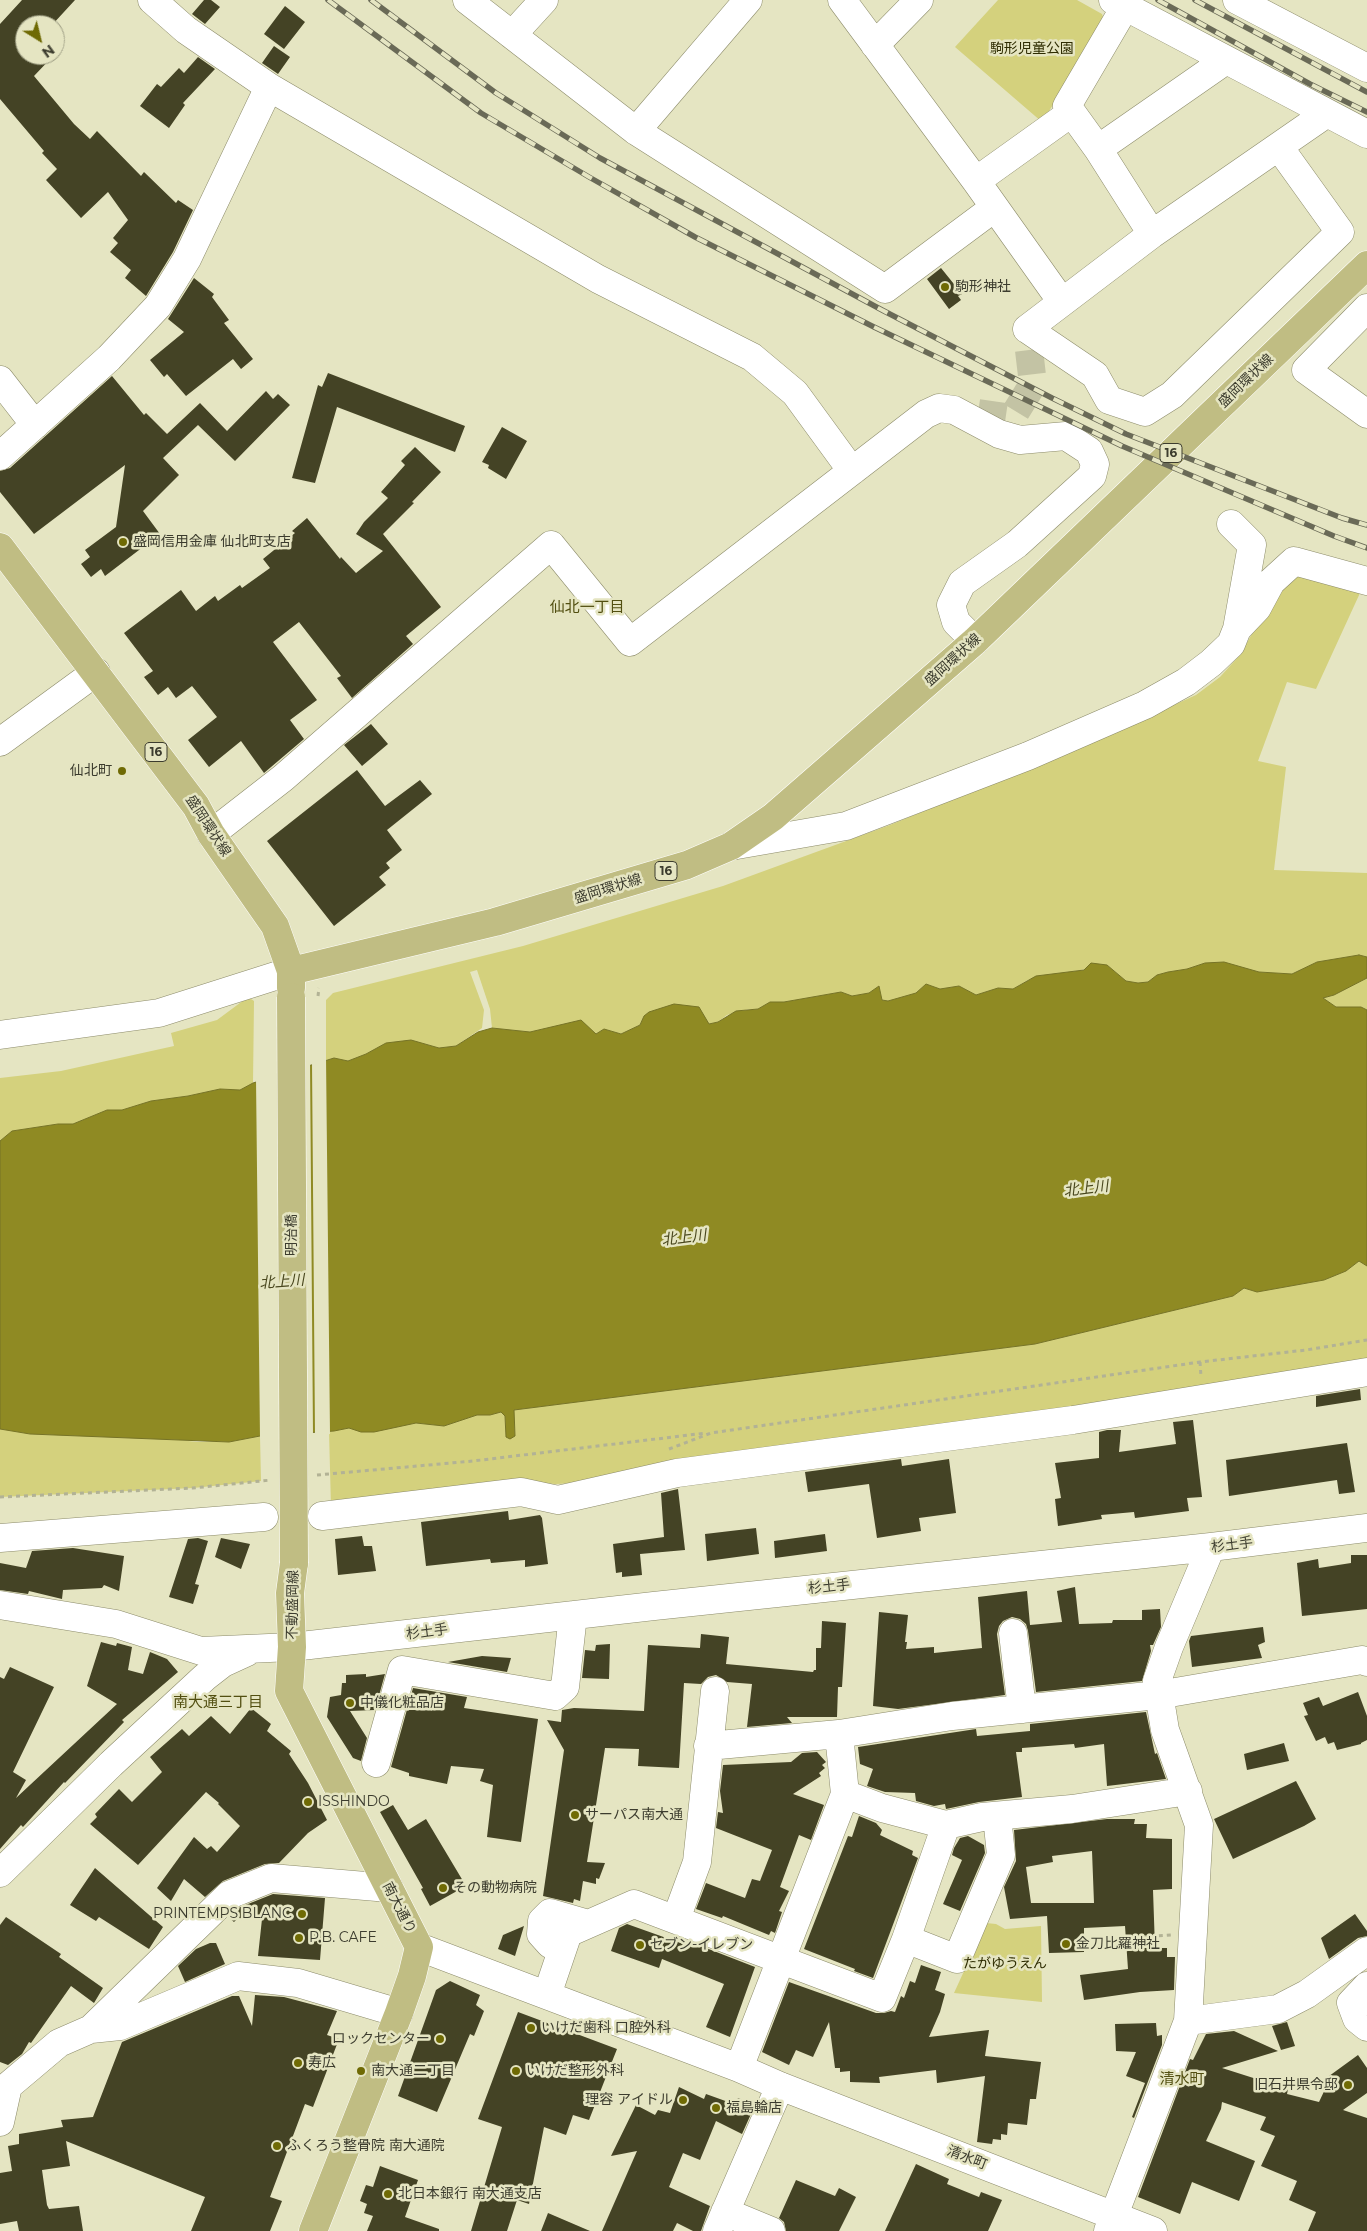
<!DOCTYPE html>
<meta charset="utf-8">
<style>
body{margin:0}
#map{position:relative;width:1367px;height:2231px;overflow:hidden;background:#e5e5c2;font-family:Montserrat,sans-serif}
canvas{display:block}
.north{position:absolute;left:15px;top:15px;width:50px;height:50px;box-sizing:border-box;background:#e5e5c2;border:1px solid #a1a187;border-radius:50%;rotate:144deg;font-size:14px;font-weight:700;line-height:20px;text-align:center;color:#3c3c2e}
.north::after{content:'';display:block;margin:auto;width:18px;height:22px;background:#6f6a04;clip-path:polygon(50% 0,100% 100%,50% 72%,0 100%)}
</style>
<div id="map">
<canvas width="1367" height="2231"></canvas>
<div class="north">N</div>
</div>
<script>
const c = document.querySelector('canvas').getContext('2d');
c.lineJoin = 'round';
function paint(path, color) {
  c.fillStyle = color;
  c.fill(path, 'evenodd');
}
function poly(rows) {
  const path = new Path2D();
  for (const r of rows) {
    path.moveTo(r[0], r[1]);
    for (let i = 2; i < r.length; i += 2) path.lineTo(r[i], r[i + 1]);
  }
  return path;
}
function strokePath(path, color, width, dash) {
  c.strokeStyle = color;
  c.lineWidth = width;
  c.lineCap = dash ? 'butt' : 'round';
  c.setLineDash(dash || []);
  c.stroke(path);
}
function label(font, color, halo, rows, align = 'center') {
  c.font = font + ' Montserrat,"Noto Sans JP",sans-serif';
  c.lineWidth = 5;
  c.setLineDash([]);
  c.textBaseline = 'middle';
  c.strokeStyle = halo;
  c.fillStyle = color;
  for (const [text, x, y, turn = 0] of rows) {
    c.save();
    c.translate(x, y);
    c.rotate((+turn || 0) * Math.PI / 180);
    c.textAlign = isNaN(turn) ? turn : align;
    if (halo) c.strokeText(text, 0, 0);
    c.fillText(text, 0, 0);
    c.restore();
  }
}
const green = poly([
 [998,0,1077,0,1102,14,1105,23,1042,122,955,47],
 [1298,577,1313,577,1360,593,1316,689,1287,682,1258,761,1286,767,1274,870,1367,873,1367,957,1359,955,1317,962,1292,974,1259,972,1205,963,1187,969,1168,972,1157,975,1148,982,1138,983,1126,981,1107,965,1028,980,1013,989,998,988,976,995,959,986,940,989,926,984,916,993,889,1001,882,1000,879,986,869,993,852,996,841,992,784,1002,770,1002,758,1009,749,1009,727,1015,718,1022,709,1024,644,1016,640,1025,621,1034,604,1029,596,1034,588,1028,550,1028,530,1032,492,1028,490,1009,477,970,470,972,484,1010,482,1028,456,1046,439,1048,426,1044,386,1043,366,1054,348,1061,334,1058,326,1060,326,1000,333,993,523,946,723,886,890,825,1108,735,1196,695,1220,677,1240,655,1266,609,1285,583],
 [1367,978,1367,1010,1361,1007,1336,1007,1323,998,1334,995],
 [248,997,254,1001,253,1083,240,1090,220,1089,188,1096,151,1101,122,1110,107,1110,73,1124,58,1124,12,1131,0,1141,0,1078,61,1071,174,1046,171,1033,217,1020],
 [1359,1261,1367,1266,1367,1361,595,1482,556,1484,520,1482,331,1507,329,1431,349,1428,355,1429,416,1423,444,1426,477,1415,489,1415,501,1412,505,1416,506,1437,515,1436,513,1410,1035,1344,1233,1296,1244,1288,1257,1292,1324,1280,1346,1271],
 [0,1429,30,1434,163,1438,197,1442,229,1442,260,1436,261,1481,193,1488,0,1497],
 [986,1923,996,1924,1005,1929,1041,1926,1042,2002,954,1993]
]);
const water = poly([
 [1359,955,1367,957,1367,978,1334,995,1323,998,1336,1007,1361,1007,1367,1010,1367,1266,1359,1261,1346,1271,1324,1280,1257,1292,1244,1288,1233,1296,1035,1344,514,1410,515,1436,510,1439,506,1437,505,1416,501,1412,490,1415,477,1415,444,1426,416,1423,374,1432,361,1432,349,1428,334,1431,260,1436,229,1442,30,1434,0,1429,0,1141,12,1131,58,1124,73,1124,107,1110,122,1110,151,1101,188,1096,220,1089,240,1090,253,1083,334,1058,348,1061,366,1054,386,1043,411,1040,439,1048,456,1046,478,1032,492,1028,530,1032,581,1020,596,1034,604,1029,621,1034,640,1025,644,1016,649,1012,674,1004,699,1007,709,1024,718,1022,736,1011,758,1009,770,1002,784,1002,841,992,852,996,869,993,879,986,882,1000,888,1001,916,993,926,984,940,989,959,986,976,995,998,988,1013,989,1036,976,1084,970,1091,963,1107,965,1126,981,1138,983,1148,982,1157,975,1168,972,1187,969,1205,963,1224,962,1259,972,1292,974,1317,962,1359,955]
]);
const pier = poly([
 [326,1057,330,1434,315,1435,312,1062],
 [310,1062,313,1435,260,1439,256,1079]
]);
const building = poly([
 [22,0,75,0,52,25,25,25,25,55,54,55,34,76,74,124,90,139,97,131,141,176,144,172,176,203,178,200,193,210,173,252,146,296,125,278,131,270,110,252,118,243,113,238,128,220,108,192,81,218,46,180,57,169,42,153,44,151,0,99,0,24],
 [204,0,211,0,220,7,205,24,192,14],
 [285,6,305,22,284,49,264,34],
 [274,46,290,57,278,74,262,63],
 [198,57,215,69,183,103,185,105,169,128,140,106,157,84,161,87,179,68,184,73],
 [941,268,962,294,958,296,961,300,949,309,927,279],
 [194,278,214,294,212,297,229,320,224,323,253,359,241,369,233,359,186,396,167,374,164,377,150,360,184,332,168,319],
 [328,373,465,426,455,452,337,407,315,483,292,478,318,385,322,387],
 [112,376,144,415,146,413,167,434,200,403,227,431,266,391,273,399,278,394,290,405,235,461,198,425,163,458,179,475,143,511,160,534,105,576,101,569,91,577,81,564,90,557,85,550,116,527,125,465,34,534,0,492,0,471,10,468],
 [502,427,527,441,506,479,488,468,489,465,482,462],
 [415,447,441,472,412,502,414,503,383,534,441,607,406,636,413,644,352,698,337,678,341,676,299,622,273,642,317,700,290,720,304,739,264,773,241,741,209,767,188,740,217,717,192,686,176,698,168,687,158,695,144,677,153,671,124,633,181,590,196,611,215,596,218,601,240,585,242,588,270,568,263,559,295,533,292,531,307,518,340,559,341,557,356,573,383,551,356,534,364,522,388,498,381,492,405,465,401,461],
 [371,724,388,744,362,766,344,745],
 [357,770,385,806,420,780,432,794,387,830,402,850,386,863,390,868,379,877,386,885,334,926,267,841],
 [1360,1389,1361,1400,1316,1407,1316,1396],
 [1193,1420,1202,1497,1187,1498,1189,1511,1135,1518,1134,1512,1101,1515,1102,1519,1058,1526,1055,1499,1061,1498,1055,1463,1099,1458,1099,1432,1107,1430,1121,1430,1119,1452,1176,1444,1173,1422],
 [1347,1443,1355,1492,1339,1494,1337,1480,1229,1496,1226,1460],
 [901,1459,902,1466,949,1459,956,1513,919,1518,921,1531,877,1538,869,1484,808,1492,805,1472],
 [678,1489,685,1550,640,1554,642,1575,622,1577,622,1572,616,1573,613,1544,664,1537,661,1493],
 [508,1511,509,1520,540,1515,542,1518,548,1564,525,1567,525,1560,491,1563,490,1559,426,1566,421,1522],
 [756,1528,759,1554,707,1561,705,1534],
 [825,1534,827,1551,775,1558,774,1541],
 [362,1536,364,1546,372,1546,376,1571,338,1575,335,1539],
 [198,1538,208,1541,195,1584,199,1585,193,1604,169,1597,188,1539],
 [221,1538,250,1544,241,1569,215,1557],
 [73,1548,124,1556,119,1591,104,1585,102,1588,63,1590,62,1599,29,1591,28,1594,0,1590,0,1563,26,1568,32,1551],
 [1351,1555,1367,1555,1367,1609,1302,1616,1297,1563,1318,1559,1319,1568,1351,1563],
 [1075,1587,1079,1624,1112,1623,1113,1620,1142,1620,1142,1610,1160,1609,1161,1627,1153,1645,1150,1645,1151,1651,1142,1681,1036,1692,1028,1631,1026,1624,1020,1619,1012,1617,1003,1621,999,1626,997,1634,1005,1695,898,1709,873,1706,879,1612,908,1615,905,1642,907,1642,906,1649,934,1647,934,1653,982,1648,978,1597,1027,1591,1030,1625,1062,1622,1057,1591],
 [822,1621,846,1623,842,1687,838,1687,837,1717,787,1717,792,1723,747,1727,752,1684,727,1682,716,1675,708,1677,701,1684,684,1683,679,1768,638,1766,639,1749,605,1748,587,1862,605,1863,599,1879,596,1878,596,1884,583,1881,580,1901,574,1899,573,1903,543,1896,564,1750,547,1720,561,1722,562,1710,574,1708,644,1711,648,1645,700,1648,701,1634,729,1637,726,1664,813,1672,814,1670,816,1670,816,1648,821,1648],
 [1263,1627,1265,1642,1258,1645,1262,1658,1192,1667,1189,1641,1191,1636],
 [101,1642,116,1646,117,1643,132,1647,128,1670,143,1674,150,1652,167,1659,178,1672,122,1720,124,1722,65,1783,64,1782,23,1827,21,1825,0,1849,0,1677,4,1679,10,1667,54,1687,13,1772,26,1780,16,1798,117,1704,87,1686],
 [610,1644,609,1679,582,1678,585,1650,595,1651,596,1645],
 [482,1656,511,1658,507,1672,448,1662],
 [366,1674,366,1677,385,1674,375,1710,350,1711,367,1738,361,1761,353,1758,327,1717,330,1697,341,1695,342,1683,346,1683,346,1675],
 [413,1688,467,1697,464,1708,538,1719,521,1842,487,1837,493,1785,480,1781,484,1769,451,1766,447,1784,409,1776,409,1773,391,1767],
 [1358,1692,1367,1716,1367,1740,1361,1743,1361,1744,1337,1750,1334,1742,1328,1744,1325,1737,1316,1741,1304,1716,1308,1715,1303,1703,1319,1697,1323,1706],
 [251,1708,271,1724,267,1731,291,1751,289,1754,308,1783,327,1820,308,1833,279,1863,265,1864,223,1881,205,1897,184,1879,171,1901,157,1888,194,1837,207,1849,211,1846,217,1852,240,1826,218,1804,219,1803,206,1792,138,1865,90,1824,97,1817,95,1814,119,1789,132,1802,162,1772,150,1757,182,1729,189,1736,211,1716,230,1734],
 [1146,1712,1155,1754,1157,1753,1166,1779,1107,1786,1104,1744,1075,1748,1074,1744,1022,1748,1022,1752,1016,1752,1022,1797,979,1802,946,1809,945,1804,934,1806,916,1801,915,1793,885,1792,867,1786,873,1769,860,1764,858,1747,976,1729,977,1736,1030,1731,1030,1724],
 [1284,1743,1289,1761,1247,1770,1244,1754],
 [817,1752,826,1762,822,1765,825,1768,819,1773,821,1776,793,1794,824,1805,811,1840,799,1835,780,1887,789,1891,779,1911,782,1912,775,1933,771,1931,769,1935,723,1916,722,1918,696,1909,706,1883,745,1898,752,1879,760,1881,772,1850,716,1828,718,1812,723,1813,720,1791,723,1765,791,1762,802,1753],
 [1296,1781,1316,1819,1304,1826,1233,1859,1214,1819],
 [393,1805,408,1830,426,1819,466,1886,430,1906,421,1889,423,1888,380,1812],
 [859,1816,876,1823,882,1830,880,1835,913,1851,912,1855,918,1858,873,1978,854,1971,855,1969,804,1949,848,1836,852,1837],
 [1107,1819,1135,1819,1134,1824,1147,1824,1146,1838,1172,1839,1172,1889,1153,1890,1155,1948,1167,1948,1167,1957,1175,1957,1174,1990,1140,1992,1084,2000,1080,1975,1128,1969,1125,1926,1084,1928,1084,1952,1049,1953,1047,1916,1010,1919,1004,1887,1016,1861,1014,1830],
 [1092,1851,1094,1903,1031,1903,1026,1867,1053,1862,1052,1856],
 [968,1836,984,1845,985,1853,960,1911,943,1904,962,1860,952,1855,954,1848,960,1838],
 [95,1868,163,1927,149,1949,99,1917,96,1921,70,1905],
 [273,1894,325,1898,320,1960,258,1956,262,1919,238,1918,234,1922,228,1917,238,1908],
 [1355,1914,1367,1931,1367,1936,1358,1938,1329,1959,1321,1938],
 [6,1917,61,1954,59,1957,103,1988,94,2003,71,1986,31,2043,29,2042,22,2054,8,2065,0,2062,0,1925],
 [627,1924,686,1945,688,1941,755,1967,730,2037,706,2027,724,1984,662,1959,659,1968,611,1951,619,1928],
 [524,1926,515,1956,498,1949,503,1935],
 [210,1943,216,1943,225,1964,185,1982,178,1966,196,1949],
 [921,1965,941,1972,935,1990,945,1994,940,2012,929,2037,989,2030,985,2056,1041,2062,1036,2099,1030,2099,1027,2125,1008,2123,1007,2135,1001,2134,1001,2140,993,2139,992,2144,977,2142,985,2076,937,2083,936,2070,879,2077,880,2083,850,2082,850,2071,840,2072,840,2068,835,2068,829,2022,813,2057,796,2050,789,2065,762,2052,789,1982,876,2013,884,2013,891,2011,895,2012,901,1996,904,1998,910,1981,915,1983],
 [450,1981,480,1995,476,2005,484,2011,474,2036,470,2034,437,2112,398,2096,436,1990],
 [255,1995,284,1997,337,2011,327,2035,339,2039,313,2107,305,2104,270,2197,282,2201,270,2231,191,2231,205,2197,66,2141,70,2166,42,2170,47,2205,49,2209,79,2206,83,2231,19,2231,17,2221,0,2224,0,2173,12,2171,8,2146,19,2144,19,2134,63,2127,61,2120,93,2117,122,2042,232,1996,239,1996,252,2026],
 [518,2012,617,2049,589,2120,573,2115,566,2135,544,2127,529,2204,517,2200,507,2231,471,2231,502,2127,478,2119],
 [1287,2022,1295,2046,1281,2050,1272,2026],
 [1156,2023,1157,2036,1162,2035,1162,2045,1134,2118,1132,2117,1145,2083,1126,2076,1136,2052,1116,2051,1115,2024],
 [1234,2031,1278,2051,1222,2068,1288,2089,1287,2094,1319,2102,1328,2083,1325,2079,1358,2055,1367,2068,1367,2093,1343,2110,1367,2118,1367,2231,1308,2231,1316,2212,1289,2200,1297,2181,1261,2166,1275,2136,1260,2130,1266,2117,1222,2102,1221,2109,1206,2141,1255,2161,1239,2201,1192,2182,1180,2214,1138,2197,1190,2059,1193,2060,1206,2034],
 [679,2087,704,2099,706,2094,731,2103,735,2104,738,2098,755,2105,742,2134,716,2121,700,2160,683,2153,669,2187,710,2206,701,2231,693,2231,677,2223,673,2231,602,2231,637,2151,611,2156,636,2105,655,2115,658,2110,670,2113],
 [916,2164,949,2179,947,2184,979,2197,981,2192,1002,2200,988,2231,885,2231],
 [380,2166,418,2180,405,2217,439,2229,439,2231,367,2231,373,2216,364,2213,367,2204,360,2201,366,2185,373,2187],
 [796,2180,835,2196,839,2188,856,2197,839,2231,786,2231,784,2222,779,2218],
 [548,2213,590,2231,541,2231]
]);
const minorTunnel = poly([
 [978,413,1012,418,1033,384,1029,350]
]);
const path = poly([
 [318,996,319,988],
 [1200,1362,1201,1377],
 [669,1449,711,1433,1200,1362,1306,1350,1367,1340],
 [317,1475,473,1461,706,1433],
 [0,1497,193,1488,271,1480],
 [1087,1941,1171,1935]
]);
const minor = poly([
 [152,0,186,30,269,87,598,279,752,357,795,393,852,471],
 [467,0,636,131,885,289,994,208],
 [842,0,976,181,1062,302],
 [1113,0,1367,134],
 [1237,0,1367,68],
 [1125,7,1067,106,1098,149,1152,234],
 [512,35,544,0],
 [875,45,919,0],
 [636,131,748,0],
 [1098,149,1226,60],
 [976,181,1071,113],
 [1367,308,1306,370,1367,414],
 [1027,329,1095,375,1109,400,1145,412,1172,395,1340,232,1279,147],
 [1027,329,1152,234,1327,113],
 [0,380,35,425],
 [0,456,109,358,158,306,187,259,269,87],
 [1231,524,1252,545,1237,629],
 [0,742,96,672],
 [211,834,283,778,551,545,630,642,926,414,939,408,954,410,999,434,1020,440,1066,436,1089,451,1095,464,1092,476,1017,544,962,583,951,605,956,622,975,641],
 [731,846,846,826,1028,756,1145,705,1186,682,1211,663,1231,644,1237,629,1257,608,1271,582,1294,561,1367,581],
 [0,1035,159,1013,291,971],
 [322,1516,521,1492,558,1500,677,1473,1073,1420,1367,1372],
 [0,1538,264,1517],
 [0,1605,116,1624,201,1651,292,1647,654,1606,1211,1547,1367,1528],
 [1013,1633,1022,1709],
 [708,1746,839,1734],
 [376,1763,402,1670,555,1696,565,1687,573,1615],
 [845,1794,839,1734,952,1716,1158,1695,1362,1660,1367,1662],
 [0,1873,111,1764,205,1677,223,1663,247,1652],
 [676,1919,697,1862,715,1691],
 [906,1939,946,1825],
 [419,1947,739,2068,780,2086,1153,2231],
 [562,1950,550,1944,541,1934,542,1921,550,1913,588,1924],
 [1367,1986,1351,2003,1357,2019,1367,2027],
 [547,1995,568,1933,634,1904,882,1998,906,1939,957,1959,1001,1855,997,1816],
 [1188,2021,1278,2009,1307,1994,1367,1951],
 [91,2029,229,1895,271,1878,389,1888],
 [739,2068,845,1794,882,1808,946,1825,982,1817,1072,1809,1188,1791],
 [0,2122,8,2086,59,2043,91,2029,120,2026,238,1976,298,1983,399,2013],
 [725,2212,771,2231],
 [717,2231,780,2086],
 [1108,2231,1188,2021,1199,1825,1165,1730,1157,1681,1169,1647,1211,1547]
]);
const major = poly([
 [0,547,196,806,211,834,275,926,291,971,291,988],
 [291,971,495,922,687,865,731,846,773,817,975,641,1367,265],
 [294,1563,290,1593,292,1647,289,1691,419,1947,412,1976,399,2013,313,2231]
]);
const rail = poly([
 [328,0,481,113,589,177,695,237,874,327,1122,446,1334,536,1367,548],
 [371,0,496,93,600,158,882,310,1052,398,1126,434,1342,518,1367,525],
 [1158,0,1310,84,1367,112],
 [1195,0,1367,92]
]);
const majorBridge = poly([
 [291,997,294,1563]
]);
const markers = [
 [945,287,5,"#6f6a04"],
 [123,542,5,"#6f6a04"],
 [122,771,5,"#6f6a04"],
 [350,1703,5,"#6f6a04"],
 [308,1802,5,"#6f6a04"],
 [575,1815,5,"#6f6a04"],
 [443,1888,5,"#6f6a04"],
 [302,1914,5,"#6f6a04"],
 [299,1938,5,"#6f6a04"],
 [1066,1944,5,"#6f6a04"],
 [640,1945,5,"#6f6a04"],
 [531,2028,5,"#6f6a04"],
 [440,2039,5,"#6f6a04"],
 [298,2063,5,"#6f6a04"],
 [361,2071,5,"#6f6a04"],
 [516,2071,5,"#6f6a04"],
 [1348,2085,5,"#6f6a04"],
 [683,2100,5,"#6f6a04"],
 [716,2108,5,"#6f6a04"],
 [277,2146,5,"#6f6a04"],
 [388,2194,5,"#6f6a04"]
];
const shields = [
 [1171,453,22],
 [156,752,22],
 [666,871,22]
];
const shieldNames = [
 ["16",1171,453],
 ["16",156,752],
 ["16",666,871]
];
const parkNames = [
 ["駒形児童公園",1032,49],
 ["たがゆうえん",1005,1964]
];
const poiNames = [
 ["駒形神社",955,287],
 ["盛岡信用金庫 仙北町支店",133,542],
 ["仙北町",112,771,"right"],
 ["中儀化粧品店",360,1703],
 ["ISSHINDO",318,1802],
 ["サーパス南大通",585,1815],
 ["その動物病院",453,1888],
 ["PRINTEMPS BLANC",292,1914,"right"],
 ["P.B. CAFE",309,1938],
 ["金刀比羅神社",1076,1944],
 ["セブン-イレブン",650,1945],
 ["いけだ歯科 口腔外科",541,2028],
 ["ロックセンター",430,2039,"right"],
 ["寿広",308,2063],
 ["南大通二丁目",371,2071],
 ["いけだ整形外科",526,2071],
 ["旧石井県令邸",1338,2085,"right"],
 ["理容 アイドル",673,2100,"right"],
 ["福島輪店",726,2108],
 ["ふくろう整骨院 南大通院",287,2146],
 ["北日本銀行 南大通支店",398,2194]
];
const streetNames = [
 ["盛岡環状線",1246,381,-44],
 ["盛岡環状線",953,660,-42],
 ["盛岡環状線",208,826,57],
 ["盛岡環状線",608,889,-17],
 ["明治橋",292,1235,-90],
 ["杉土手",1232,1545,-7],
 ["杉土手",829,1587,-6],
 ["不動盛岡線",293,1605,-89],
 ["杉土手",427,1632,-7],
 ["南大通り",399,1908,63],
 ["清水町",967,2158,21]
];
const neighbourhoodNames = [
 ["仙北一丁目",587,608],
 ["南大通三丁目",218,1703],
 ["清水町",1182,2080]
];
const waterNames = [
 ["北上川",1086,1189,-7],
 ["北上川",684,1238,-7],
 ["北上川",282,1282,-4]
];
paint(green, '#d4d17d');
paint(water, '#8f8a23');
strokePath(water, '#767326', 1);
paint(pier, '#e5e5c2');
paint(building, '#444325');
strokePath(minorTunnel, '#c3c3a4', 28, [28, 14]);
strokePath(minor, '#8c8b6a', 29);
strokePath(major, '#fff', 29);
strokePath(path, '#b2b295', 3, [4, 4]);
strokePath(minor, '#fff', 28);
strokePath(major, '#c0bd83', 28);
strokePath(rail, '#6a6a57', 5.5);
strokePath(rail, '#e5e5c2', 4, [11]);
strokePath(majorBridge, '#fff', 29, []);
strokePath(majorBridge, '#c0bd83', 28);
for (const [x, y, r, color] of markers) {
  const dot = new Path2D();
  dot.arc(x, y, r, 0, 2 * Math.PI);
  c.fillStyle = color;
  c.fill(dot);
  strokePath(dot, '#e5e5c2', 2);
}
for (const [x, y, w] of shields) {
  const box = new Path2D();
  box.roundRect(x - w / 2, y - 9.5, w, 19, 4);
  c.fillStyle = '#e5e5c2';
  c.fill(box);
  strokePath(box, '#3c3c2e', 1);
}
label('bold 12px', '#3c3c2e', null, shieldNames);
label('14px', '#2e2c01', '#e5e5c2', parkNames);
label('14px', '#3c3c2e', '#e5e5c2', poiNames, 'left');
label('14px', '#3c3c2e', '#e5e5c2', streetNames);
label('15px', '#524f11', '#e5e5c2', neighbourhoodNames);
label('italic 15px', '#49471e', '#e5e5c2', waterNames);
</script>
